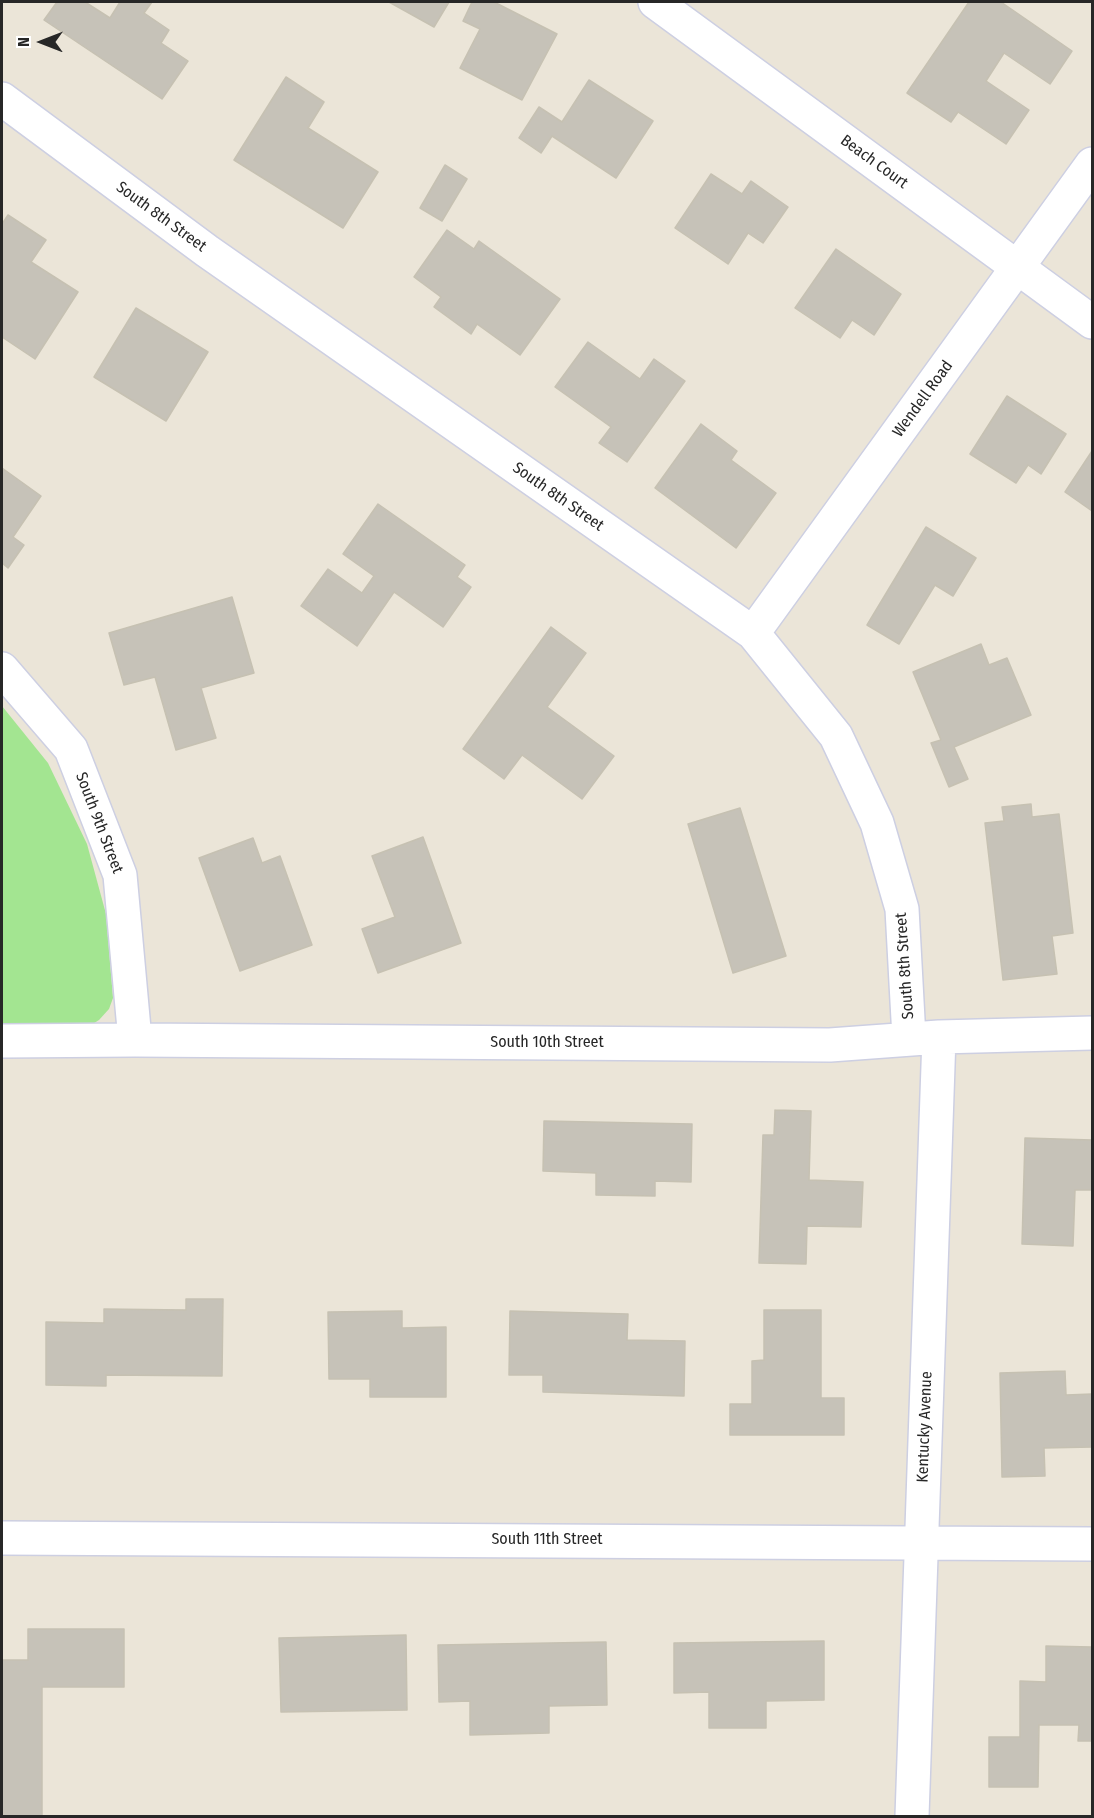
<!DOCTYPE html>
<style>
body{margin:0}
#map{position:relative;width:1094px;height:1818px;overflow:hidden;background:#ebe5d8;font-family:"Fira Sans Condensed",sans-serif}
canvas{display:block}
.frame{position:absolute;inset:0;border:3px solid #272727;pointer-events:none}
.north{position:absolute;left:12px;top:12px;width:60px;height:60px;-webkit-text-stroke:4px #fff;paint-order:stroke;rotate:270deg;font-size:16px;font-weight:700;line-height:24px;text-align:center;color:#272727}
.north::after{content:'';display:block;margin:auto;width:21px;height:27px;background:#272727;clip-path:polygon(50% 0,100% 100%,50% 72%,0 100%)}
</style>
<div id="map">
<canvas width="1094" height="1818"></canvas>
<div class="frame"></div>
<div class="north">N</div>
</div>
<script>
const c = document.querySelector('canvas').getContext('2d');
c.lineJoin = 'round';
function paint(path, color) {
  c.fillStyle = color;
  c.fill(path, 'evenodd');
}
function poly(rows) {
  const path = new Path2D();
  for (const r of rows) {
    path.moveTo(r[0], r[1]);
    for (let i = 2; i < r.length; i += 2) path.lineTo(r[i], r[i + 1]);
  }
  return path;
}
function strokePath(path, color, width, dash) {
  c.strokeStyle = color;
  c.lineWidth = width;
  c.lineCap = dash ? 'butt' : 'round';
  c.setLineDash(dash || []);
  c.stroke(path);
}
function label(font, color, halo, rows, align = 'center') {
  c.font = font + ' "Fira Sans Condensed",sans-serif';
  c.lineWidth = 5;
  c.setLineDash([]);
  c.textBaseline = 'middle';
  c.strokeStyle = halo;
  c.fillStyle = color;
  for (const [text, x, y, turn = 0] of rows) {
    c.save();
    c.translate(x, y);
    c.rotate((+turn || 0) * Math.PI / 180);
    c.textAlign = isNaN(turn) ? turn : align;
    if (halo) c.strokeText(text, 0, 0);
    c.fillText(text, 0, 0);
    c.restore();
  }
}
const green = poly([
 [2,706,48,763,87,844,106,914,113,998,109,1009,99,1020,91,1025,2,1026]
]);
const building = poly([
 [57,2,85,2,110,18,120,2,152,2,144,13,169,30,161,43,188,61,162,99,44,20,57,2],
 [389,2,449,2,434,27,389,2],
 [472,2,494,2,557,34,522,100,460,68,480,29,463,21,472,2],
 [969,2,1001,2,1072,51,1050,84,1004,53,986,81,1029,110,1006,144,958,112,951,122,907,93,969,2],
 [286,77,324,102,308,128,378,172,343,228,234,160,286,77],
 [589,80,653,121,616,178,552,136,541,153,519,138,539,107,562,122,589,80],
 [445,165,467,179,442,221,420,208,445,165],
 [711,174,742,194,751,181,788,207,763,243,748,233,728,264,675,228,711,174],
 [8,215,46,240,31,262,78,292,35,359,2,337,2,224,8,215],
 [447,230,474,249,479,241,560,299,520,355,477,324,471,334,434,307,441,297,414,277,447,230],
 [836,249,901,294,874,335,852,320,840,338,795,308,836,249],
 [136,308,208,352,166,421,94,377,136,308],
 [588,342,640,379,654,359,685,381,627,462,599,443,611,427,555,387,588,342],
 [1007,396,1066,434,1041,474,1028,465,1016,483,970,454,1007,396],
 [701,424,737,451,731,460,776,493,736,548,655,488,701,424],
 [1092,451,1092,511,1065,492,1092,451],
 [2,468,41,496,13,537,24,545,8,568,2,563,2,468],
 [378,504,465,565,457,577,471,587,443,627,394,592,357,646,301,606,328,569,362,593,374,576,343,554,378,504],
 [926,527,976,558,953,596,935,585,899,644,867,625,926,527],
 [232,597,254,673,201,688,216,738,176,750,155,677,124,685,109,633,232,597],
 [551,627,586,653,547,707,614,756,582,799,522,755,504,779,463,749,551,627],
 [981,644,989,665,1007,658,1031,715,954,747,968,779,949,787,931,743,941,740,913,672,981,644],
 [1031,804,1032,817,1059,814,1073,933,1052,936,1057,974,1003,980,985,823,1004,821,1002,807,1031,804],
 [740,808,786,956,733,973,688,824,740,808],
 [423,837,461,943,378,973,362,929,395,917,372,856,423,837],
 [253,838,262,863,280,856,312,945,240,971,199,858,253,838],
 [775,1110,811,1111,809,1180,863,1182,861,1227,807,1226,806,1264,759,1263,763,1135,774,1135,775,1110],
 [544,1121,692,1124,691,1182,655,1181,655,1196,596,1195,596,1173,543,1171,544,1121],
 [1025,1138,1092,1140,1092,1190,1075,1190,1073,1246,1022,1244,1025,1138],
 [186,1299,223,1299,222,1376,106,1375,106,1386,46,1385,46,1322,104,1323,104,1309,186,1310,186,1299],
 [764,1310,821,1310,821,1398,844,1398,844,1435,730,1435,730,1404,752,1404,752,1361,764,1360,764,1310],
 [402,1311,402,1328,446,1327,446,1397,370,1397,370,1379,329,1379,328,1312,402,1311],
 [510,1311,628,1314,627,1340,685,1341,684,1396,543,1392,543,1375,509,1375,510,1311],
 [1065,1371,1066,1395,1092,1394,1092,1447,1044,1448,1045,1476,1002,1477,1000,1373,1065,1371],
 [28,1629,124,1629,124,1687,42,1687,42,1816,2,1816,2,1660,28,1660,28,1629],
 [406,1635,407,1710,281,1712,279,1638,406,1635],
 [824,1641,824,1700,766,1701,766,1728,709,1728,709,1692,674,1693,674,1643,824,1641],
 [606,1642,607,1705,549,1706,549,1733,470,1735,470,1701,439,1702,438,1645,606,1642],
 [1046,1646,1092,1647,1092,1741,1078,1741,1079,1725,1039,1725,1038,1787,989,1787,989,1737,1020,1737,1020,1681,1046,1682,1046,1646]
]);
const street = poly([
 [655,2,1092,322],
 [2,99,207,251,753,633,836,736,877,823,902,909,909,1038],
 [753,633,1092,164],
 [2,669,71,749,120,875,135,1040],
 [2,1041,135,1040,830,1045,939,1037,1092,1033],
 [2,1538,1092,1544],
 [912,1816,939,1037]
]);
const streetNames = [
 ["Beach Court",874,162,36],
 ["South 8th Street",161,217,36],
 ["Wendell Road",923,399,-54],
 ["South 8th Street",558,497,35],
 ["South 9th Street",99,823,69],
 ["South 8th Street",905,966,-94],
 ["South 10th Street",547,1043],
 ["Kentucky Avenue",925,1427,-88],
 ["South 11th Street",547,1540]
];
paint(green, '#a3e591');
paint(building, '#c6c2b8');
strokePath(building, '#c6c1b2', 1.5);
strokePath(street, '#cdcfe2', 36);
strokePath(street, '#fff', 33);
label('16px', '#272727', '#fff', streetNames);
</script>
